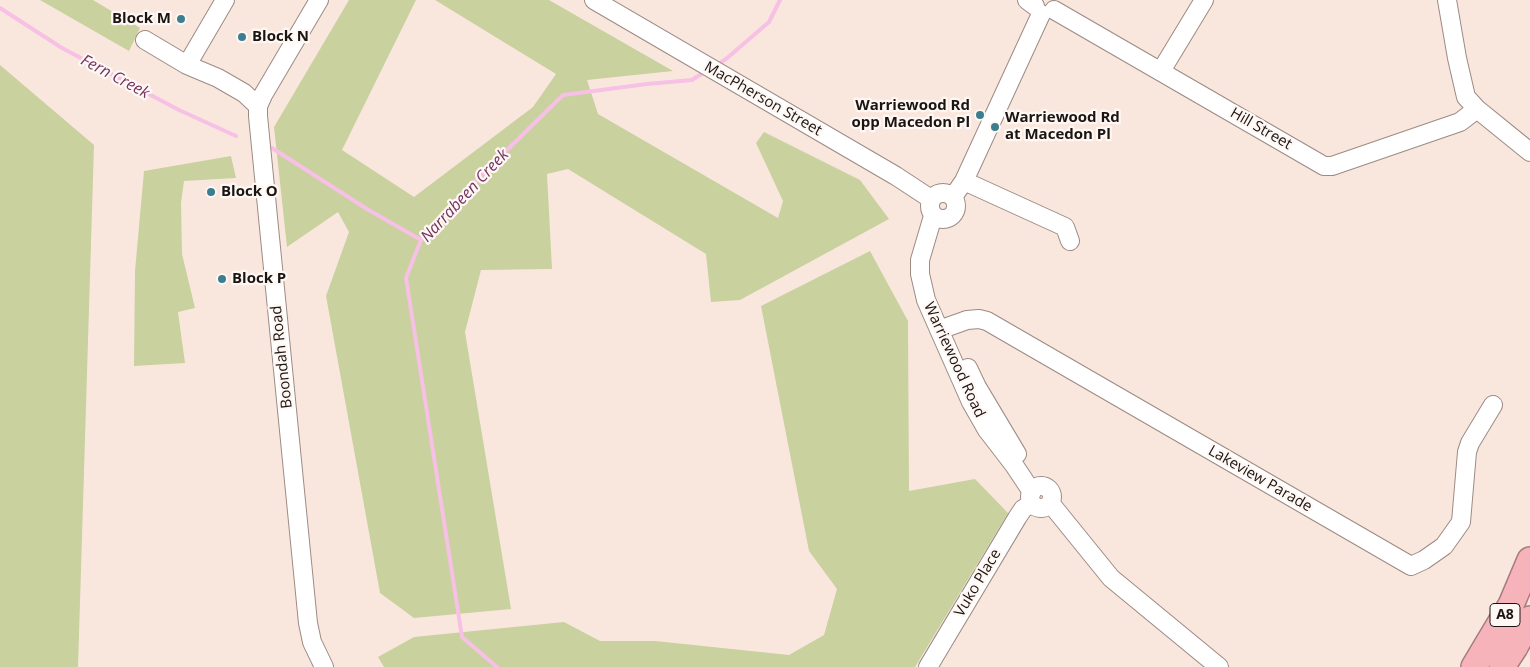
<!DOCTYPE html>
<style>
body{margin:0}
canvas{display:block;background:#f9e7de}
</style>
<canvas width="1530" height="667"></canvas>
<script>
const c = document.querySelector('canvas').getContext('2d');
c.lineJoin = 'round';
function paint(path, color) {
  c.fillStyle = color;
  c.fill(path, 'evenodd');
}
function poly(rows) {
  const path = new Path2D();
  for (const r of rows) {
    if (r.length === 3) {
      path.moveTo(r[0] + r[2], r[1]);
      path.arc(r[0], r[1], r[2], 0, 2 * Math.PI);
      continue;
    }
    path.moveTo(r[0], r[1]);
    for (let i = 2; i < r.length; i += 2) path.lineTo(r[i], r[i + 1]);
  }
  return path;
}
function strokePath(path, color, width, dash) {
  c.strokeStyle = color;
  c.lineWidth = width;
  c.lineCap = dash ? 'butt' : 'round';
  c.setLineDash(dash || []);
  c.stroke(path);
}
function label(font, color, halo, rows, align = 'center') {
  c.font = font + ' "Open Sans",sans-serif';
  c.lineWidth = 4.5;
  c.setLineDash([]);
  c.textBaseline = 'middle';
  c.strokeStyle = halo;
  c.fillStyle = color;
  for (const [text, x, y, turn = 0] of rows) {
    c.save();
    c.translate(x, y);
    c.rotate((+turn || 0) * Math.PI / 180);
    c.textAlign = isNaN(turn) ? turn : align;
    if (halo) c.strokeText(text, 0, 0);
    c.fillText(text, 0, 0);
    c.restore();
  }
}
const green = poly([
 [40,0,93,0,140,28,129,51],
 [349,0,416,0,342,150,414,197,533,107,556,74,435,0,549,0,673,71,587,80,598,114,778,218,783,201,756,143,764,132,860,180,889,219,740,300,711,302,706,254,568,169,547,174,552,269,481,270,465,332,511,609,414,618,380,593,326,296,349,232,338,212,287,247,274,127],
 [0,65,94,145,78,667,0,667],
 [231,156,236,178,184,181,181,203,182,254,195,308,178,312,185,363,134,366,135,271,144,171],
 [870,251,908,321,909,491,975,479,1008,513,915,667,384,667,378,657,414,637,564,622,600,641,655,641,789,655,824,635,837,589,809,551,761,306]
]);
const stream = poly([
 [0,8,62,48,179,110,236,136],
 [717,65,726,59,769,22,780,0],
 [272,148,367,209,421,240],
 [497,667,462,637,406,278,421,240,452,204,563,95,647,84,692,80,706,71]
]);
const minor = poly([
 [319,0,263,95,258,106,258,116,308,623,312,642,324,667],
 [594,0,896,176,931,199],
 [1027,0,1035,6],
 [1447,0,1457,58,1466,97,1477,109,1530,152],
 [1054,10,1324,166,1332,166,1460,122,1477,109],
 [145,40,187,65,218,78,244,93,258,106],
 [187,65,225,0],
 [1161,71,1204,0],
 [964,181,1065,227,1070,241],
 [943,206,13],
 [953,197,964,181,1041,14],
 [933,216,920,260,920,274,926,300,971,402,987,430,1014,465,1032,492],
 [939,330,967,320,979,319,987,321,1411,566,1424,560,1444,546,1461,522,1467,452,1470,443,1493,405],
 [968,368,977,387,1017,454],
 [1041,497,11],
 [1051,504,1111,578,1219,667],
 [928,667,1017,518,1023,509,1032,503]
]);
const highway = poly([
 [1474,667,1511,605,1530,560],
 [1502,667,1515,647,1530,619]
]);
const markers = [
 [181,19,5,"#3c7e90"],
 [242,37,5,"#3c7e90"],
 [980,115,5,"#3c7e90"],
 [995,127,5,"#3c7e90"],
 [211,192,5,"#3c7e90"],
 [222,279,5,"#3c7e90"]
];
const shields = [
 [1505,615,30]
];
const shieldNames = [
 ["A8",1505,615]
];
const poiNames = [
 ["Block M",171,19,"right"],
 ["Block N",252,37],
 ["Warriewood Rd",970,106,"right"],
 ["opp Macedon Pl",970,123,"right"],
 ["Warriewood Rd",1005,118],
 ["at Macedon Pl",1005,135],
 ["Block O",221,192],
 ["Block P",232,279]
];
const streetNames = [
 ["MacPherson Street",763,99,30],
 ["Hill Street",1261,129,30],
 ["Boondah Road",282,357,-96],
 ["Warriewood Road",954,360,65],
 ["Lakeview Parade",1260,479,30],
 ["Vuko Place",978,583,-59]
];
const waterNames = [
 ["Fern Creek",115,77,28],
 ["Narrabeen Creek",465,196,-47]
];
paint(green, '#c9d19f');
strokePath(stream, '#f7c0e5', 4);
strokePath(minor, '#9c8b83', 20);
strokePath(highway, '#a97c7f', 28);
strokePath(minor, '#fff', 18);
strokePath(highway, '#f6b4ba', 25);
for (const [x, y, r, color] of markers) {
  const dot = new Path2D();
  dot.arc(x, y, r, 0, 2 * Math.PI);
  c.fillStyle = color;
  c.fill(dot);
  strokePath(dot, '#fef7f3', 2);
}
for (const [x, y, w] of shields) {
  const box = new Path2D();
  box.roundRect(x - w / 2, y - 11.5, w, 23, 4);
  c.fillStyle = '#fef7f3';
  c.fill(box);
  strokePath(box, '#1b1512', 1);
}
label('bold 14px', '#1b1512', null, shieldNames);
label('bold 15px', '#1b1512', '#fef7f3', poiNames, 'left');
label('15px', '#1b1512', '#fef7f3', streetNames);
label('italic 16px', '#733362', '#fef7f3', waterNames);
</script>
